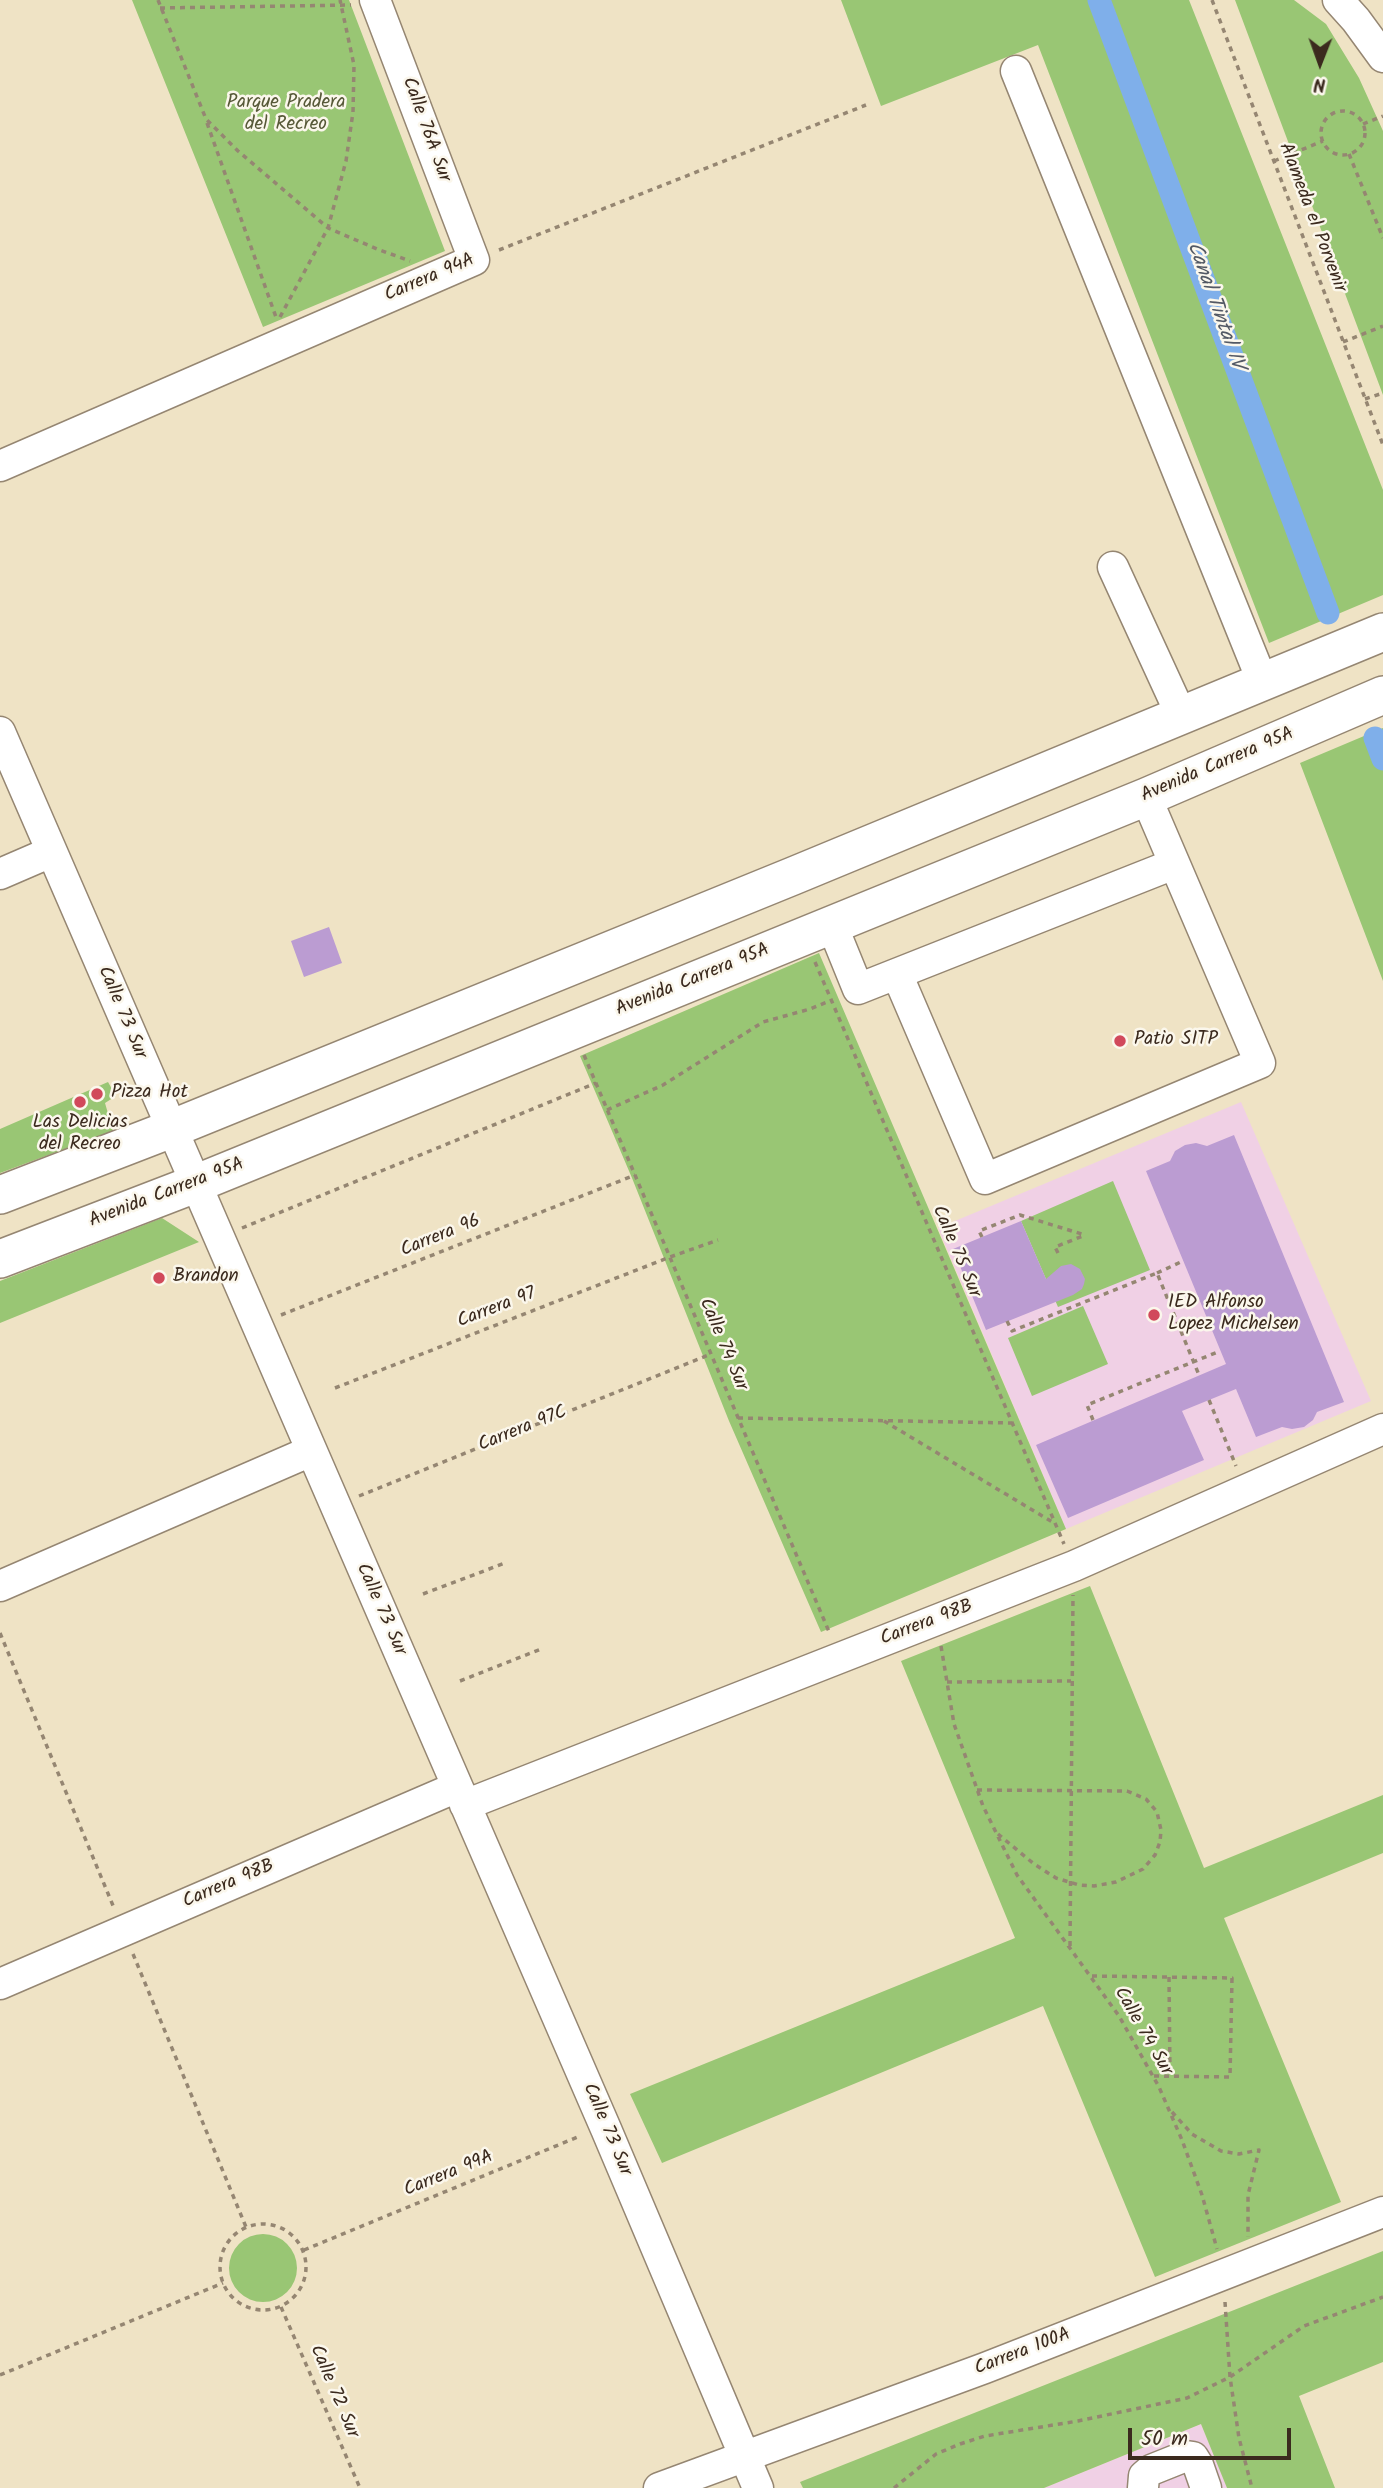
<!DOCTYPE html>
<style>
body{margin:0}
#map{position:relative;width:1383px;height:2488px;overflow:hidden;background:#efe3c5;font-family:Kalam,sans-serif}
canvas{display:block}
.north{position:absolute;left:1285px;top:28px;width:70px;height:70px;-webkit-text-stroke:5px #fbf7ec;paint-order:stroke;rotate:181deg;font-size:19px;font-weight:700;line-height:28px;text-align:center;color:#3b2a1e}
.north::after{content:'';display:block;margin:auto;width:24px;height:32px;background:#3b2a1e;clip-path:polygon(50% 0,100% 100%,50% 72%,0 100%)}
.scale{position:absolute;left:1128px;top:2428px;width:163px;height:32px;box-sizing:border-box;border:4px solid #3b2a1e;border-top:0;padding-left:9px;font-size:21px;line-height:24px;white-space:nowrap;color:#3b2a1e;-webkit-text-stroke:5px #fbf7ec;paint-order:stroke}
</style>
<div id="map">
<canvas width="1383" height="2488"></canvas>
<div class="north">N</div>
<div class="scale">50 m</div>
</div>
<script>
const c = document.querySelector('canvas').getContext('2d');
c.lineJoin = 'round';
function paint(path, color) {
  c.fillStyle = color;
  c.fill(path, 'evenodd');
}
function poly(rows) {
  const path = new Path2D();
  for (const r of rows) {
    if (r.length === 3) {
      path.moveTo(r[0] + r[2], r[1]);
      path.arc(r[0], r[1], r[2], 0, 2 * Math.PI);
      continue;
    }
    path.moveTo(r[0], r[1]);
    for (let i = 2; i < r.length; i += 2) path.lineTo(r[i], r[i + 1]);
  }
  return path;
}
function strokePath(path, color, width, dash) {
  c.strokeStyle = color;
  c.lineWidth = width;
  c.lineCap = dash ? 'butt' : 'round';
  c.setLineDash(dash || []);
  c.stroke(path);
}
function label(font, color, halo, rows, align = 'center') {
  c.font = font + ' Kalam,sans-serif';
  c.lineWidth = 5;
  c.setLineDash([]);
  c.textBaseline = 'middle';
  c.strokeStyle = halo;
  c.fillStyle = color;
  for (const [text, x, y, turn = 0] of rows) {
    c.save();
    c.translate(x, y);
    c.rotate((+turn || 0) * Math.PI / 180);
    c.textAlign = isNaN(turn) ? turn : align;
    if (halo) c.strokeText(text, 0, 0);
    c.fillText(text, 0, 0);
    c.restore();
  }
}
const built = poly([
 [1241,1102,1371,1401,1066,1529,938,1228],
 [1201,2424,1227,2488,1044,2488]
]);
const green = poly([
 [132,0,349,0,445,251,263,327],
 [841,0,1189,0,1383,490,1383,595,1269,643,1038,45,881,106],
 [1235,0,1294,0,1326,24,1359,78,1383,131,1383,395],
 [1383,728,1383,981,1300,763],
 [819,953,1066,1529,821,1632,729,1421,632,1178,580,1056],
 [108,1082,116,1096,105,1103,113,1131,0,1173,0,1129],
 [1113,1181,1150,1270,1058,1307,1021,1221],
 [162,1218,199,1242,0,1323,0,1281],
 [1083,1306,1108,1364,1032,1396,1008,1338],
 [1090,1586,1204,1868,1383,1795,1383,1853,1224,1918,1341,2202,1155,2277,1043,2006,662,2163,630,2094,1015,1938,901,1661],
 [263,2268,34],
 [1383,2251,1383,2362,1299,2396,1335,2488,1227,2488,1201,2424,1044,2488,803,2488,800,2482]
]);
const canal = poly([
 [1099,0,1328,613],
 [1375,738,1383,759]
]);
const building = poly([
 [329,927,342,963,304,977,291,941],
 [1234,1135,1344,1402,1317,1412,1313,1420,1304,1427,1292,1429,1282,1427,1256,1437,1236,1389,1182,1411,1204,1460,1068,1518,1036,1445,1226,1364,1146,1171,1170,1161,1175,1151,1185,1145,1196,1143,1207,1146],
 [1021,1221,1046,1279,1061,1266,1071,1264,1080,1269,1085,1279,1084,1284,1082,1289,1073,1295,986,1330,953,1249]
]);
const path = poly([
 [158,0,206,119,238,151,328,228,377,249,410,261],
 [1212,0,1383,445],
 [160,8,351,5],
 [1343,133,22],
 [207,123,277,320],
 [1363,124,1383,116],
 [1349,154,1383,238],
 [1274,161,1323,141],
 [499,250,866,105],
 [280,317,328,228,346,161,353,112,354,65,340,0],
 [1343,342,1383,326],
 [1365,399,1383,393],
 [815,962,1064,1544],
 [584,1055,830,1634],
 [607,1110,663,1085,763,1022,810,1009,832,1000],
 [242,1228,596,1083],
 [982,1237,979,1231,1020,1215,1085,1235],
 [1058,1253,1055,1247,1083,1236],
 [1157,1273,1183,1261],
 [281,1315,635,1175],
 [1007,1321,1012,1331,1157,1273,1199,1375],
 [335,1388,670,1257,718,1240],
 [1209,1400,1236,1466],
 [738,1418,1012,1423],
 [1093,1420,1087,1405,1220,1351],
 [884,1421,1054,1523],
 [359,1496,711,1354],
 [423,1594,505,1563],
 [0,1633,114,1908],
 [941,1646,954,1724,983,1806,1017,1875,1119,2016,1159,2087,1182,2140,1202,2195,1217,2249],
 [460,1681,541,1649],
 [947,1682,1071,1681],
 [977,1790,1127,1791,1146,1799,1157,1812,1161,1830,1160,1842,1155,1855,1143,1869,1116,1882,1094,1886,1079,1885,1056,1878,1034,1864,998,1834],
 [1070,1946,1073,1595],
 [133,1954,246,2227],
 [1092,1976,1232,1978,1230,2077,1153,2076],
 [1169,1977,1170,2076],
 [1172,2112,1192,2134,1221,2151,1239,2154,1259,2150,1248,2195,1248,2237],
 [263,2267,43],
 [304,2250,580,2136],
 [1225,2302,1230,2377,1239,2438,1252,2488],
 [281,2307,360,2488],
 [0,2375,223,2283],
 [894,2488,936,2454,960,2444,985,2436,1078,2421,1187,2398,1230,2377,1304,2326,1383,2297]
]);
const minor = poly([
 [1338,0,1356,20,1383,57],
 [1016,71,1263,683],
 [0,466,474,260,375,0],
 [1113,567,1182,717],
 [0,732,606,2129,758,2488],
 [0,874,51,852],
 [832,925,858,989,1174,864],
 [897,974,985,1179,1260,1063,1146,797],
 [0,1586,311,1451],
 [465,1805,1074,1566,1383,1429],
 [0,1984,457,1787],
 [659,2488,985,2368,1383,2212],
 [1143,2488,1144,2476,1151,2470,1186,2456,1193,2457,1198,2465,1206,2488]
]);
const major = poly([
 [0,1195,171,1129,793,876,1383,632],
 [0,1259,195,1184,1146,797,1383,695]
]);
const markers = [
 [1120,1041,7,"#d1495b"],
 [97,1094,7,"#d1495b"],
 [80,1102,7,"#d1495b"],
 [159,1278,7,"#d1495b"],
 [1154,1315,7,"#d1495b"]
];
const parkNames = [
 ["Parque Pradera",286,104],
 ["del Recreo",286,126]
];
const streetNames = [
 ["Calle 76A Sur",425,130,70],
 ["Alameda el Porvenir",1311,218,69],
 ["Carrera 94A",430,279,-23],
 ["Avenida Carrera 95A",1218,766,-23],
 ["Avenida Carrera 95A",693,981,-22],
 ["Calle 73 Sur",121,1013,67],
 ["Avenida Carrera 95A",167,1194,-21],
 ["Carrera 96",441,1237,-22],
 ["Calle 75 Sur",955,1252,67],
 ["Carrera 97",497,1309,-21],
 ["Calle 74 Sur",722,1345,67],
 ["Carrera 97C",523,1430,-22],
 ["Calle 73 Sur",380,1610,66],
 ["Carrera 98B",927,1624,-21],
 ["Carrera 98B",229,1885,-23],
 ["Calle 74 Sur",1142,2032,60],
 ["Calle 73 Sur",606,2130,67],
 ["Carrera 99A",449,2175,-22],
 ["Carrera 100A",1023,2353,-21],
 ["Calle 72 Sur",333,2392,67]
];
const poiNames = [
 ["Patio SITP",1134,1041],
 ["Pizza Hot",111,1094],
 ["Las Delicias",80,1124,"center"],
 ["del Recreo",80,1146,"center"],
 ["Brandon",173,1278],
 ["IED Alfonso",1168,1304],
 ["Lopez Michelsen",1168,1326]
];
const waterNames = [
 ["Canal Tintal IV",1214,306,70]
];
paint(built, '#f0d0e5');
paint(green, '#99c674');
strokePath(canal, '#7fafea', 23);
paint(building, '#bb9cd2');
strokePath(minor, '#958672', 33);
strokePath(major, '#958672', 40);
strokePath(path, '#958672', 3.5, [5, 5]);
strokePath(minor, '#fff', 30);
strokePath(major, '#fff', 37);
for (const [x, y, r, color] of markers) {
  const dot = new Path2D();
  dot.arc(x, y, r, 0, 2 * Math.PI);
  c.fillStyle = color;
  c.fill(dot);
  strokePath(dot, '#fbf7ec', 2.5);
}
label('19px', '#575938', '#fbf7ec', parkNames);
label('19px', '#3b2a1e', '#fbf7ec', streetNames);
label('19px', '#3b2a1e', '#fbf7ec', poiNames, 'left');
label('italic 21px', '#535965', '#fbf7ec', waterNames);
</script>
